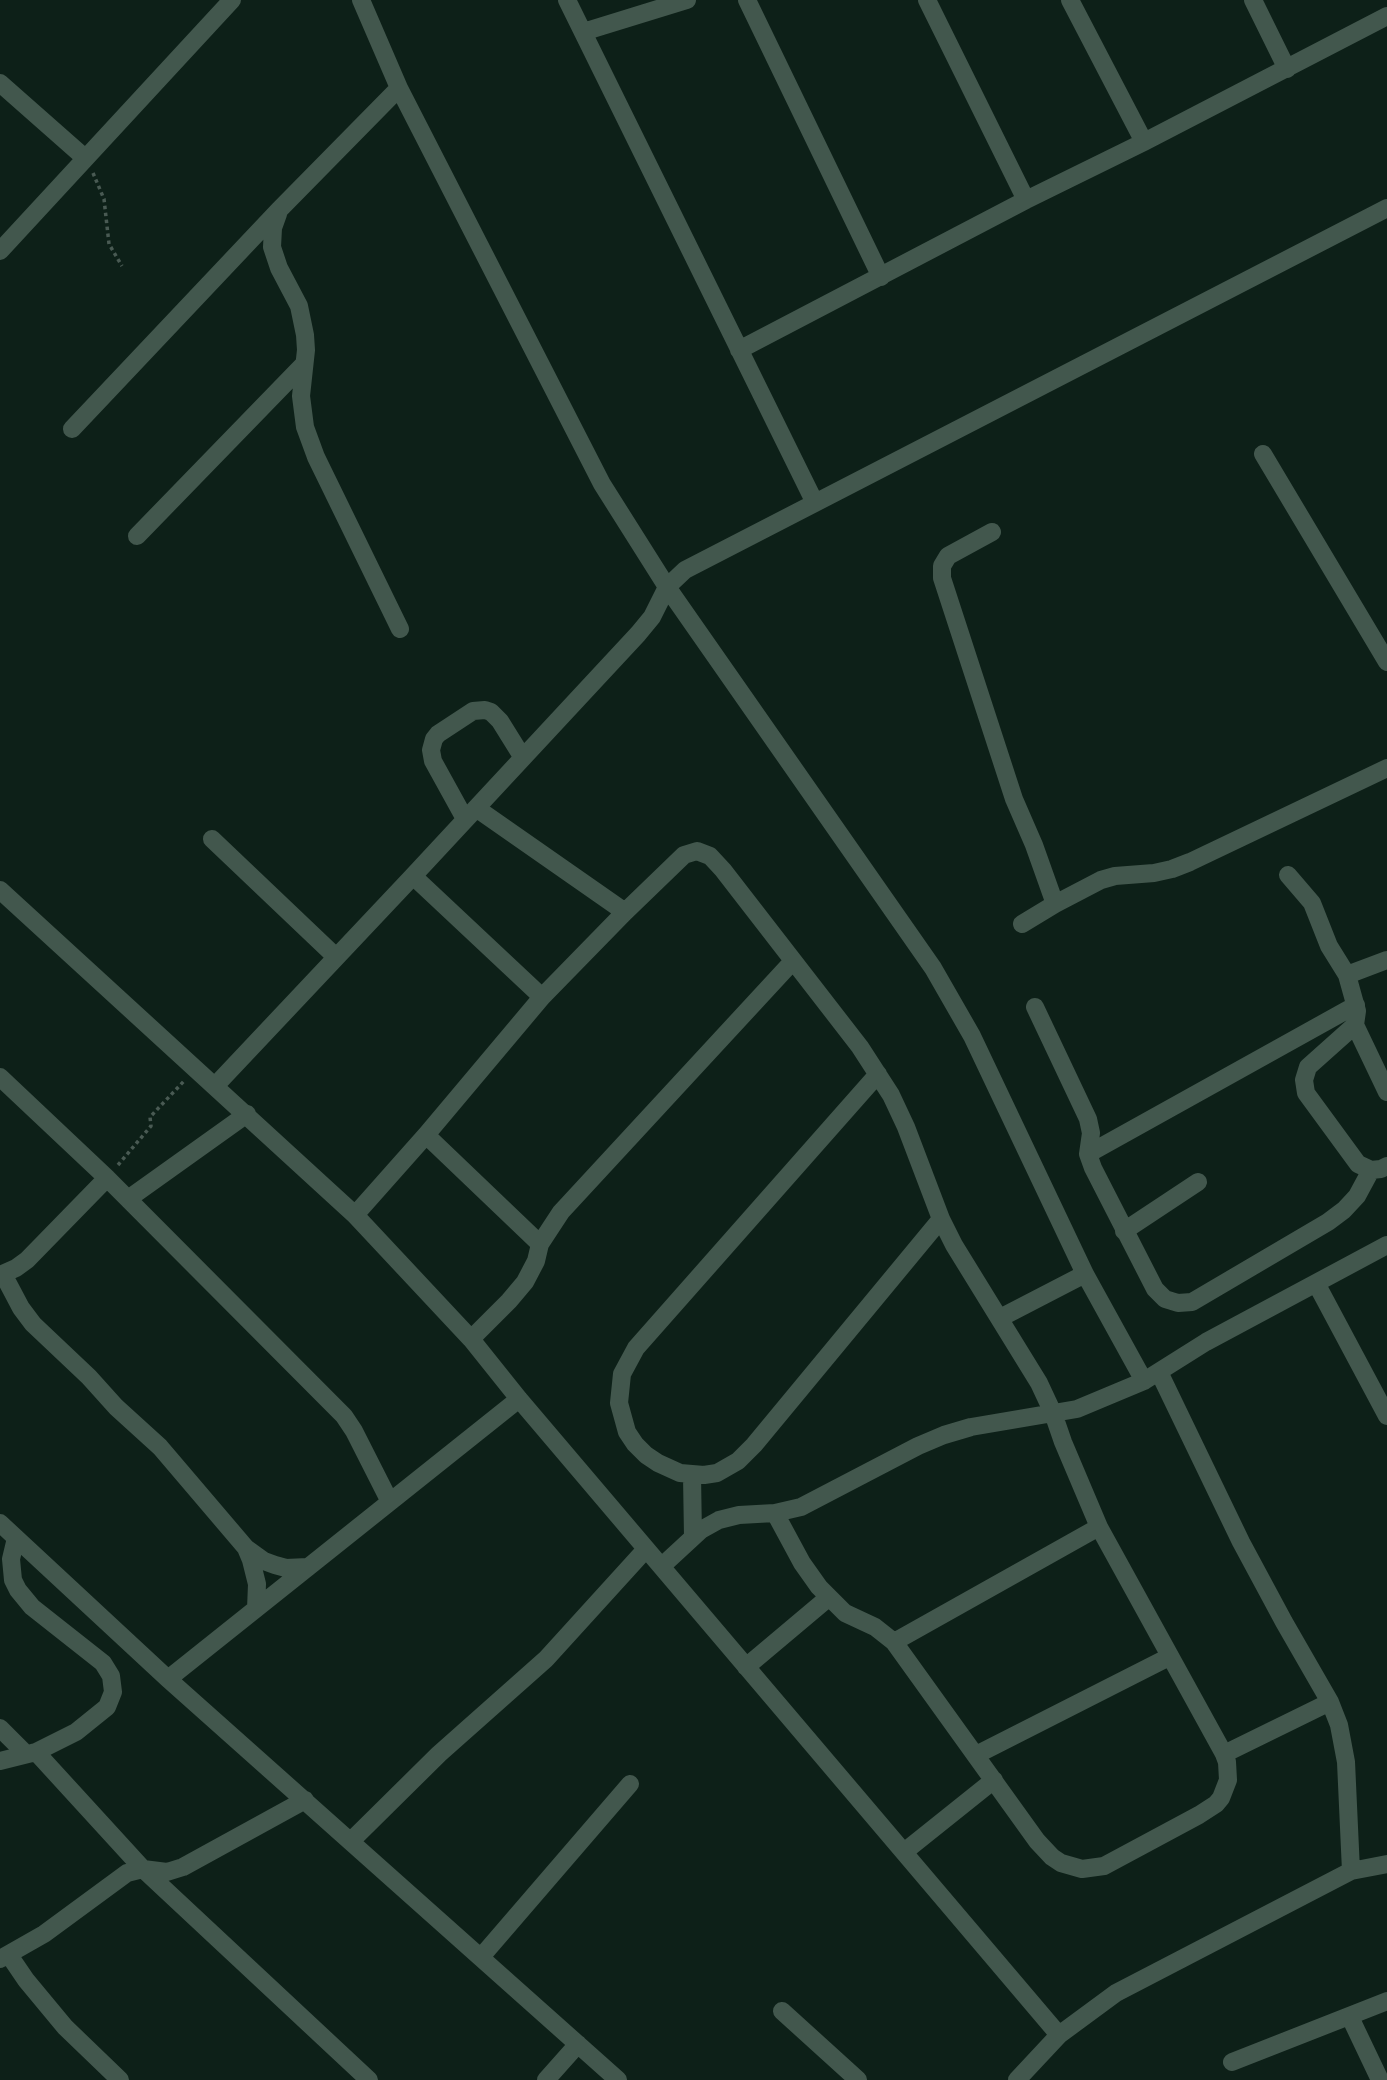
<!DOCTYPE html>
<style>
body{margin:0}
canvas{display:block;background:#0d2018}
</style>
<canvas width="1387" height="2080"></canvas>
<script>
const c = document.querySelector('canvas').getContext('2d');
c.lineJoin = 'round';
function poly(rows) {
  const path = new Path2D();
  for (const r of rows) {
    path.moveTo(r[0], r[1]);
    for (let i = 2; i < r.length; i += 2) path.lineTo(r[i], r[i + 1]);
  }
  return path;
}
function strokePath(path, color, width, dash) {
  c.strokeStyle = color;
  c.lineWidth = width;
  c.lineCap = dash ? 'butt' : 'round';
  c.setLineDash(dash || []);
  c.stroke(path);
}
const path = poly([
 [93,173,104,199,109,244,122,266],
 [118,1165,151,1126,150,1117,185,1080]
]);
const minor = poly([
 [361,0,399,88,602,484,667,587,933,968,972,1036,1085,1274,1144,1381],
 [567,0,815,503],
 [747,0,881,277],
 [927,0,1026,200],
 [1070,0,1144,142],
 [1253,0,1287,69],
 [583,32,687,0],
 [0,83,85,158],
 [278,214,273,228,272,247,279,268,299,306,305,335,306,350,301,396,305,427,316,457,400,629],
 [0,251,232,0],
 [739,350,1026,200,1144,142,1387,16],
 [72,429,279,210,399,88],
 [1263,454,1387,662],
 [992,532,948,556,942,566,942,578,1014,799,1034,845,1055,904],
 [137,536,304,364],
 [476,808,625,912],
 [465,819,433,761,431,750,434,739,438,734,473,711,485,710,491,712,500,721,523,758],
 [212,839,336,957],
 [1288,875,1312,903,1329,946,1347,975,1357,1011,1355,1025,1308,1067,1304,1080,1306,1093,1358,1164,1371,1170,1381,1169,1387,1166],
 [413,876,542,997],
 [0,890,355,1215,471,1339,519,1399,1059,2035],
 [1022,924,1055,904,1101,880,1115,876,1154,873,1172,869,1190,862,1387,768],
 [1347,975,1387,960],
 [1035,1007,1088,1119,1091,1133,1088,1154,1093,1168,1155,1289,1165,1299,1178,1303,1192,1302,1328,1222,1344,1210,1357,1196,1371,1170],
 [1355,1025,1387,1092],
 [878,1074,636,1348,622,1374,619,1403,627,1432,635,1444,646,1455,658,1463,680,1473,704,1475,717,1473,738,1461,754,1445,941,1219],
 [0,1077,107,1178,344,1416,354,1431,390,1502],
 [215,1086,413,876,638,634,652,617,667,587,685,570,1387,208],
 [426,1135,540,1244],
 [1088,1154,1356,1005],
 [128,1199,247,1114],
 [355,1215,426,1135,542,997,625,912,684,855,697,851,710,856,723,870,860,1047,891,1095,906,1127,941,1219,954,1245,1039,1383,1053,1413,1063,1442,1099,1527,1224,1754,1227,1762,1228,1780,1221,1798,1216,1804,1199,1815,1104,1866,1082,1869,1061,1863,1052,1857,1037,1841,894,1642,875,1627,845,1613,819,1587,802,1563,775,1513],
 [1124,1231,1198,1182],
 [3,1274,21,1308,33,1324,89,1377,116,1407,160,1447,246,1548,264,1561,275,1565,286,1568,308,1567],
 [0,1275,16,1268,27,1260,107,1178],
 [1316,1283,1387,1416],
 [1000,1318,1085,1274],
 [471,1339,509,1301,525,1282,536,1261,540,1244,561,1212,793,961],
 [1159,1372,1241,1542,1284,1622,1330,1702,1339,1725,1346,1762,1351,1871],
 [692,1475,693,1537],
 [0,1523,168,1679,618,2080],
 [246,1548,251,1560,257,1584,256,1609],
 [662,1566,701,1530,719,1520,739,1515,775,1513,801,1507,918,1446,944,1435,971,1427,1077,1409,1144,1381,1206,1342,1387,1245],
 [894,1642,1099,1527],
 [746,1667,828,1598],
 [168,1679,519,1399],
 [0,1728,26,1754],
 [36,1752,143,1869,369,2080],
 [1224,1754,1330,1702],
 [976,1755,1169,1657],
 [0,1761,36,1752,76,1732,107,1707,113,1692,111,1676,103,1663,32,1607,18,1590,13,1580,11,1559,16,1538],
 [351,1841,439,1754,546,1659,646,1549],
 [904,1852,994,1780],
 [9,1955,26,1980,65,2027,120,2080],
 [481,1957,630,1784],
 [0,1959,44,1934,127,1873,143,1869,167,1872,183,1867,305,1800],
 [782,2011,858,2080],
 [1350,2017,1380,2080],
 [1232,2062,1387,2001],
 [546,2080,578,2044],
 [1017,2080,1059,2035,1116,1993,1351,1871,1387,1864]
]);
strokePath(path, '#495a53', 3.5, [3.5, 3.5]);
strokePath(minor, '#42574d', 18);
</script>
